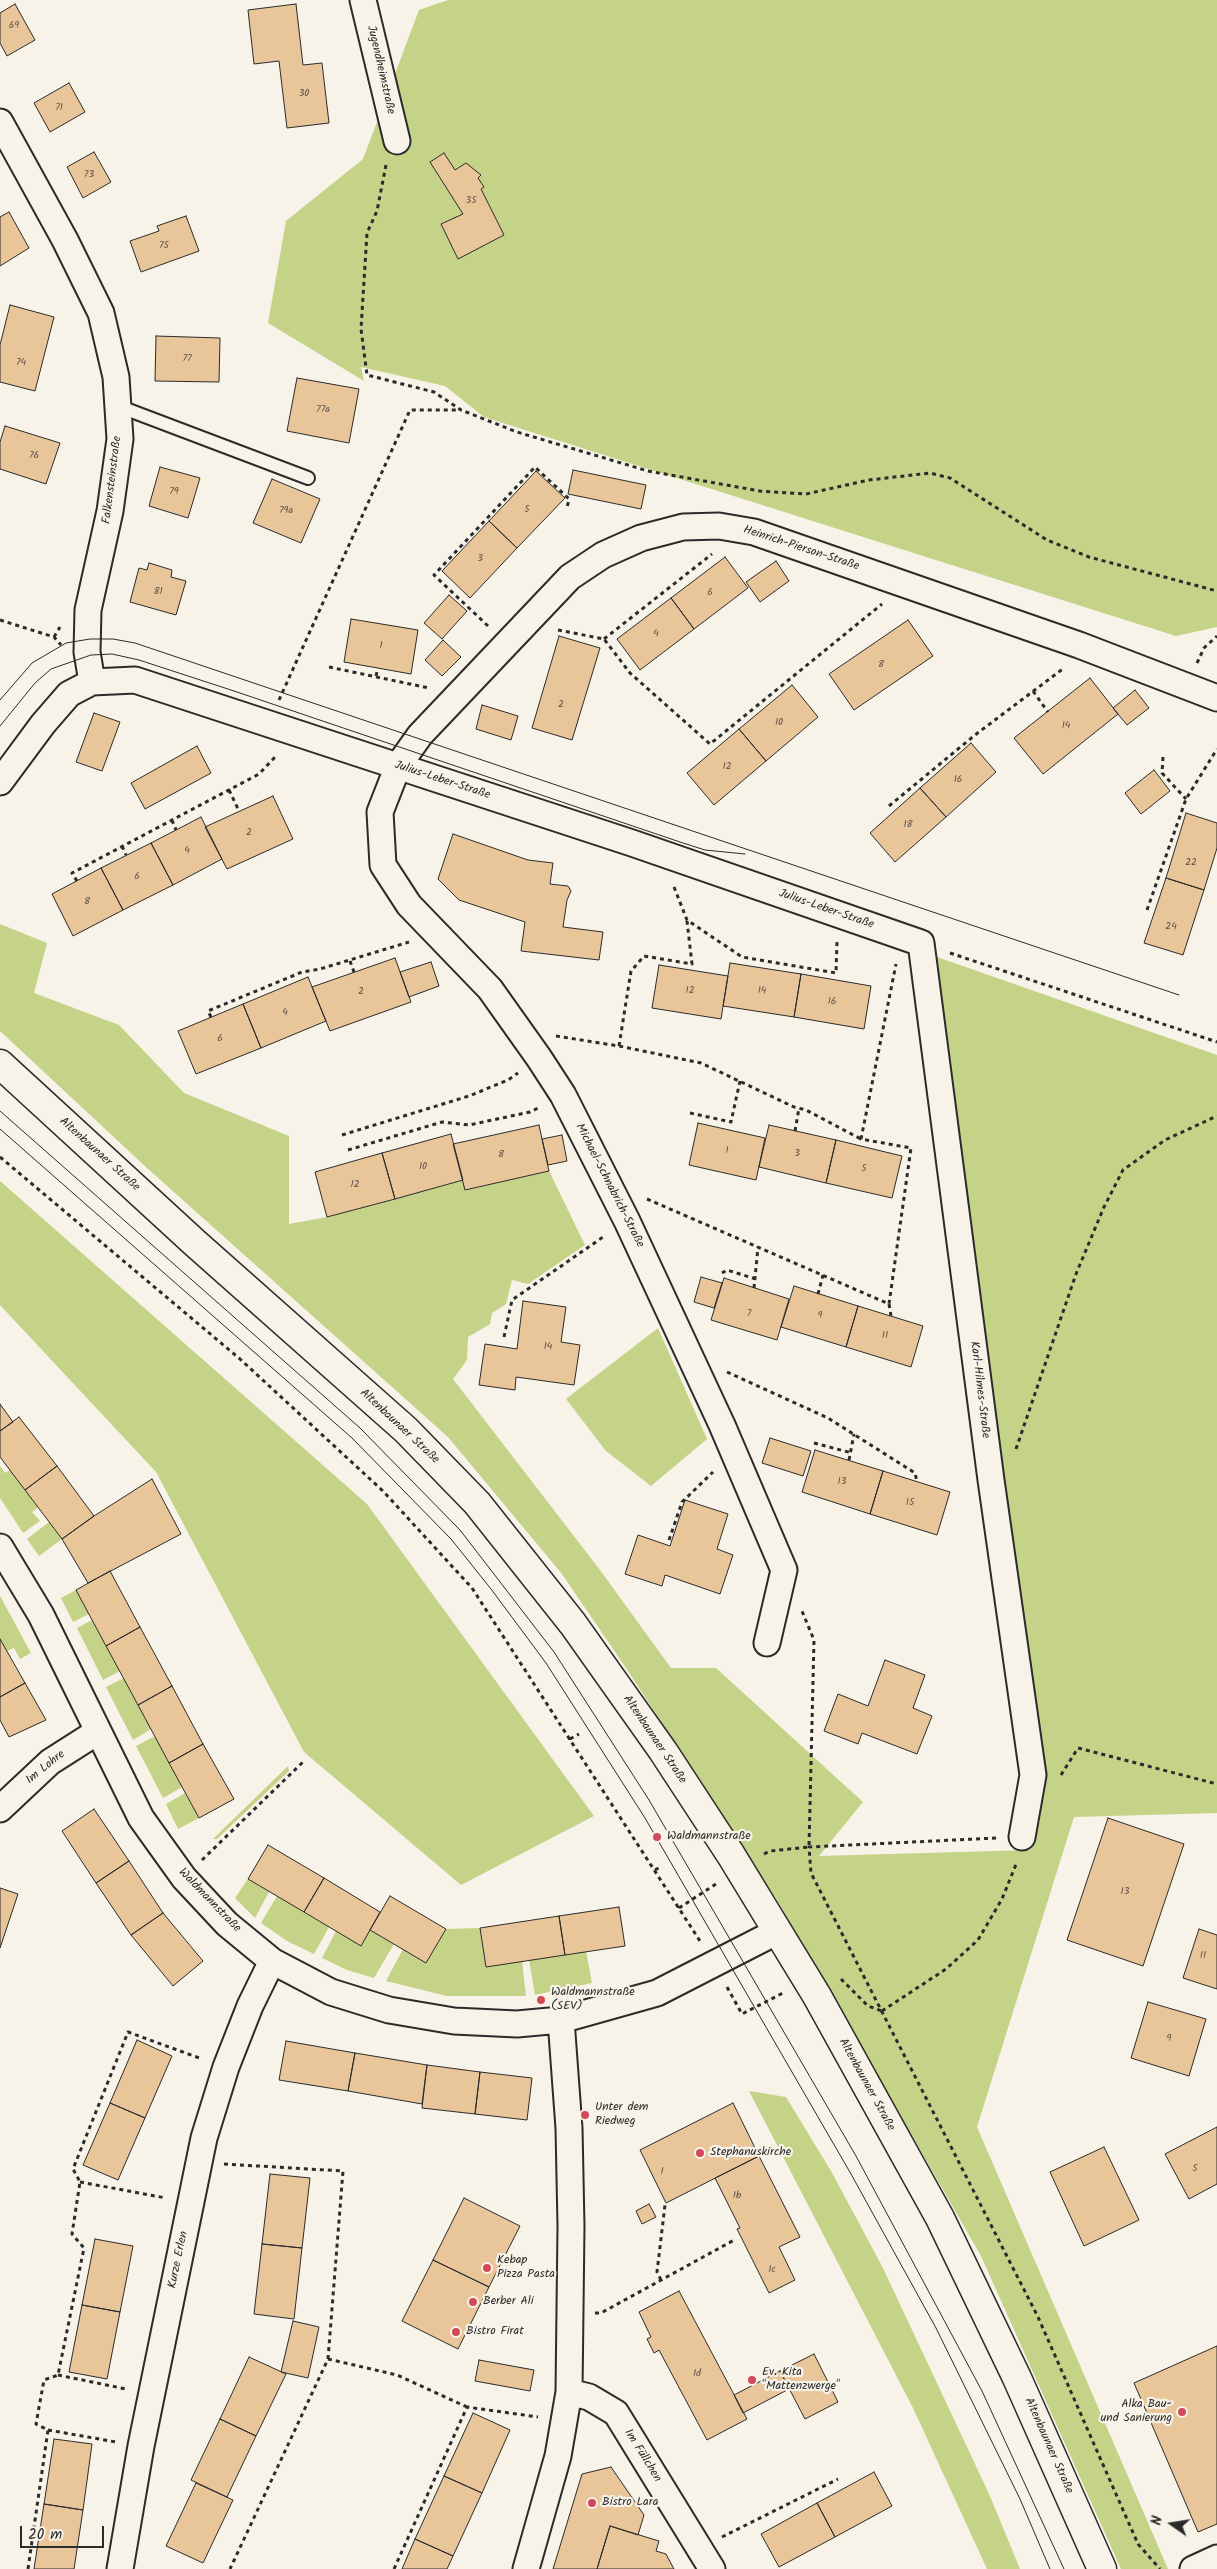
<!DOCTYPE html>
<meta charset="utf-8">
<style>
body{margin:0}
#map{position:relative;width:1217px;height:2569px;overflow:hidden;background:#f7f3e8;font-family:Kalam,sans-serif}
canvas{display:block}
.north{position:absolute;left:1147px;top:2499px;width:50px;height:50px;-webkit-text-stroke:4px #f7f3e8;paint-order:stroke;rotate:283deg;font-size:14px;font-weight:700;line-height:20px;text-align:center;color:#2b2b2b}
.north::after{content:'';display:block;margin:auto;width:18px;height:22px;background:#2b2b2b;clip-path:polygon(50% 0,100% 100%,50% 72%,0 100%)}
.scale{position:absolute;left:20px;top:2526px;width:84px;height:22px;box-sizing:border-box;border:2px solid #2b2b2b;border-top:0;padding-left:6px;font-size:15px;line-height:18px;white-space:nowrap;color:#2b2b2b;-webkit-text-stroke:4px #f7f3e8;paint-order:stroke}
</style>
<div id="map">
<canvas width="1217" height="2569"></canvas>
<div class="north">N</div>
<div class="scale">20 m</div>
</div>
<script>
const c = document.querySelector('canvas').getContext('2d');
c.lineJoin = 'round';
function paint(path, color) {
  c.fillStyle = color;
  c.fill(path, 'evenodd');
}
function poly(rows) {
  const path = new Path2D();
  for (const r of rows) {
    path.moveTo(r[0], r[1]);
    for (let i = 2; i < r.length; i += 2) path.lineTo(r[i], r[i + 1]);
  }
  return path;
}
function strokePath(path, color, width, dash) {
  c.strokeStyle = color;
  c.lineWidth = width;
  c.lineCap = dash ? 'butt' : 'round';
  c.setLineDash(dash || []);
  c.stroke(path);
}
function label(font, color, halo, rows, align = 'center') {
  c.font = font + ' Kalam,sans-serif';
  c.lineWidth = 4.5;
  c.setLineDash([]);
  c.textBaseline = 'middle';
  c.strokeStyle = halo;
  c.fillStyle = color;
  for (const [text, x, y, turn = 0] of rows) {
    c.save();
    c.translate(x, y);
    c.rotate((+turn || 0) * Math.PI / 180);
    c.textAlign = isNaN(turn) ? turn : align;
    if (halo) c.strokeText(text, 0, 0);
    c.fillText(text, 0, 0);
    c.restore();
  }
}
const green = poly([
 [448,0,1217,0,1217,627,1176,636,484,417,445,386,361,367,364,381,268,323,286,221,363,159,419,10],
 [0,924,47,943,34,993,119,1025,184,1093,289,1136,289,1224,327,1217,463,1180,466,1190,549,1171,585,1245,528,1284,512,1280,506,1304,492,1313,490,1324,468,1337,467,1360,453,1379,600,1570,671,1668,716,1668,863,1802,819,1856,1031,1850,1043,1773,932,963,937,957,1217,1055,1217,1813,1074,1817,977,2127,1168,2569,1121,2569,981,2256,777,1900,628,1671,562,1574,448,1437,147,1168,0,1031],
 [0,1181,367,1504,594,1816,461,1885,304,1752,156,1472,0,1305],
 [658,1328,707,1439,651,1486,606,1451,566,1399],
 [0,1466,5,1473,10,1470,38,1507,32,1512,40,1521,23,1533,0,1498],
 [49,1522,62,1539,39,1556,27,1539],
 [76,1590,89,1614,73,1622,61,1598],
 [0,1596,31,1653,20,1659,14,1648,7,1651,0,1639],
 [92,1620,120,1671,103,1680,77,1628],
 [124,1678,151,1729,133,1740,106,1687],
 [155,1736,182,1787,163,1798,136,1746],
 [288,1766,289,1771,217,1839,213,1839],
 [185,1793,199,1818,178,1829,166,1804],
 [248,1879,269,1892,255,1918,235,1898],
 [277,1896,329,1927,314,1954,287,1941,261,1923],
 [480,1928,486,1967,522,1961,526,1996,447,1996,386,1981,403,1949,426,1963,446,1929],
 [370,1930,394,1944,374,1978,347,1970,322,1958,336,1931],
 [586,1951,592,1983,535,1995,529,1960],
 [749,2091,786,2097,831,2171,882,2266,990,2496,1020,2569,987,2569,913,2408]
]);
const building = poly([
 [15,4,35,40,7,56,0,43,0,13,15,4],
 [296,4,303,65,322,63,329,123,287,128,279,61,254,64,248,10,296,4],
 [69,83,85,112,50,132,34,103,69,83],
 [94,152,111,182,83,198,67,167,94,152],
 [444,153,455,170,466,163,481,175,478,178,484,187,481,189,504,235,458,259,441,224,463,214,430,162,444,153],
 [9,212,29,248,0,266,0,217,9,212],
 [186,216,199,251,141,272,130,241,159,231,157,226,186,216],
 [10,305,54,317,35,391,0,382,0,345,10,305],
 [156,336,220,338,219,382,155,381,156,336],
 [297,378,359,389,349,443,287,431,297,378],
 [5,426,60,443,46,484,0,469,0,442,5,426],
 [160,467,200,478,188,518,149,506,160,467],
 [573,470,646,485,641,509,568,494,573,470],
 [536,471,565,498,517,548,489,521,536,471],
 [272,479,320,499,301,543,253,523,272,479],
 [489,521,517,548,470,598,442,571,489,521],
 [725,557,748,588,694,629,671,598,725,557],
 [776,561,789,581,760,602,746,582,776,561],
 [149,563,172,570,171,577,186,581,176,615,130,602,139,568,147,570,149,563],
 [449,595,467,611,442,639,424,623,449,595],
 [671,598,694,629,640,670,617,639,671,598],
 [351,619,418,630,411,674,344,662,351,619],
 [908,620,933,656,854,710,829,674,908,620],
 [559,636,600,648,572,740,532,728,559,636],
 [443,640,461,657,442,676,425,660,443,640],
 [1090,678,1118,714,1043,774,1014,738,1090,678],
 [792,685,818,717,766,761,739,729,792,685],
 [1135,690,1149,708,1127,725,1113,708,1135,690],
 [482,705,518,716,511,740,476,729,482,705],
 [94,713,120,722,102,771,76,762,94,713],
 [739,729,766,761,714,805,687,773,739,729],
 [971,743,996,772,946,817,920,788,971,743],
 [197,746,211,773,145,809,131,783,197,746],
 [1154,770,1170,791,1141,814,1125,793,1154,770],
 [920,788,946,817,895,862,870,833,920,788],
 [273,796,293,839,227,869,205,827,273,796],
 [1186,813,1217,823,1217,848,1204,890,1166,878,1186,813],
 [201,817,222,859,173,885,151,843,201,817],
 [453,834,528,860,553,863,550,884,568,886,571,891,567,900,563,927,603,932,599,960,521,951,525,922,459,900,438,879,453,834],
 [151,843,173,885,123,910,101,868,151,843],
 [101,868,123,910,73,936,52,894,101,868],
 [1166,878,1204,890,1183,955,1144,943,1166,878],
 [395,958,411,1002,330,1031,312,987,395,958],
 [431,962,439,986,409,997,400,972,431,962],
 [730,963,801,974,794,1017,723,1006,730,963],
 [659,965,728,976,721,1019,652,1008,659,965],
 [801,974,871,986,864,1029,794,1017,801,974],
 [308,977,326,1021,261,1048,243,1004,308,977],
 [243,1004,261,1048,196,1074,178,1031,243,1004],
 [698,1123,765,1138,756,1180,689,1165,698,1123],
 [539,1125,549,1171,465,1190,453,1144,539,1125],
 [769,1125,836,1140,826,1183,759,1167,769,1125],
 [451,1134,463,1180,395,1199,382,1153,451,1134],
 [562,1135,567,1161,548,1165,542,1139,562,1135],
 [836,1140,902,1156,892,1198,826,1183,836,1140],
 [382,1153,395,1199,327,1217,315,1172,382,1153],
 [701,1277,722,1283,714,1308,694,1302,701,1277],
 [724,1278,789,1299,777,1340,711,1320,724,1278],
 [794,1286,858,1306,846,1347,781,1327,794,1286],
 [523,1301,566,1307,561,1342,580,1345,574,1385,516,1377,515,1390,479,1385,485,1344,517,1349,523,1301],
 [858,1306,923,1326,911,1367,846,1347,858,1306],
 [0,1404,13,1422,0,1431,0,1404],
 [19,1417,57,1466,25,1490,0,1457,0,1431,19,1417],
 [770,1438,811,1451,803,1476,762,1463,770,1438],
 [815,1450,883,1471,870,1514,802,1492,815,1450],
 [57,1466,94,1516,62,1539,25,1490,57,1466],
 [883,1471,950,1492,937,1535,870,1514,883,1471],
 [152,1479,181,1534,88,1583,62,1539,94,1516,152,1479],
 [685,1500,728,1514,717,1549,733,1555,720,1594,665,1575,662,1586,625,1574,638,1535,670,1546,685,1500],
 [110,1571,140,1627,106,1646,76,1590,110,1571],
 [140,1627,172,1686,138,1705,106,1646,140,1627],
 [0,1639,25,1683,0,1697,0,1639],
 [885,1660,925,1675,913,1708,932,1716,917,1754,862,1733,858,1744,824,1731,838,1694,868,1706,885,1660],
 [25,1683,46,1720,9,1737,0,1720,0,1697,25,1683],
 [172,1686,203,1744,169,1763,138,1705,172,1686],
 [203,1744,234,1799,199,1818,169,1763,203,1744],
 [94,1809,129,1861,96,1883,62,1831,94,1809],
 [1108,1818,1184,1844,1143,1966,1067,1940,1108,1818],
 [268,1845,324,1878,304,1912,248,1879,268,1845],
 [129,1861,163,1913,131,1935,96,1883,129,1861],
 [324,1878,380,1912,361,1946,304,1912,324,1878],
 [0,1888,18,1894,0,1948,0,1888],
 [390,1896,446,1929,426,1963,370,1930,390,1896],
 [619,1907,625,1946,565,1955,559,1916,619,1907],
 [163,1913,203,1961,173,1986,131,1935,163,1913],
 [559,1916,565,1955,486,1967,480,1928,559,1916],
 [1199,1929,1217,1935,1217,1989,1183,1978,1199,1929],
 [1148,2002,1206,2019,1189,2076,1131,2058,1148,2002],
 [137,2040,172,2056,145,2118,110,2103,137,2040],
 [286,2041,355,2053,348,2091,279,2080,286,2041],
 [355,2053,427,2065,422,2104,348,2091,355,2053],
 [427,2065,480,2072,475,2114,422,2108,427,2065],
 [480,2072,532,2078,527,2120,475,2114,480,2072],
 [110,2103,145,2118,118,2180,83,2165,110,2103],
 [733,2103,759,2156,666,2203,640,2150,733,2103],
 [1217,2127,1217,2184,1189,2199,1165,2154,1217,2127],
 [1104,2147,1139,2220,1084,2246,1050,2172,1104,2147],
 [759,2156,800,2237,779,2247,795,2280,769,2293,737,2229,740,2228,715,2178,759,2156],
 [270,2174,310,2178,302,2248,262,2244,270,2174],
 [464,2198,520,2226,489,2287,433,2260,464,2198],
 [649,2204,656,2217,642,2224,636,2211,649,2204],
 [95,2239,133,2246,120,2312,82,2305,95,2239],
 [262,2244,302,2248,294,2319,254,2314,262,2244],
 [433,2260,489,2287,458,2349,402,2321,433,2260],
 [679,2291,747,2419,707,2440,659,2350,654,2353,647,2339,651,2337,639,2312,679,2291],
 [82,2305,120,2312,107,2379,69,2372,82,2305],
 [293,2321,319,2327,308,2378,281,2372,293,2321],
 [1217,2346,1217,2524,1198,2532,1134,2383,1217,2346],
 [814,2354,838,2402,805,2419,780,2371,814,2354],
 [249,2357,286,2374,256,2436,220,2419,249,2357],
 [479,2360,534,2370,530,2391,475,2381,479,2360],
 [780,2371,789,2389,743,2413,734,2395,780,2371],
 [473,2413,510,2430,482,2493,444,2476,473,2413],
 [220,2419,256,2436,227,2497,191,2480,220,2419],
 [54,2439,92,2444,83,2510,44,2504,54,2439],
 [611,2467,644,2515,638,2535,610,2526,597,2569,553,2569,582,2474,611,2467],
 [874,2472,892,2506,835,2537,817,2503,874,2472],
 [444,2476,482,2493,453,2556,415,2539,444,2476],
 [196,2483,233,2500,203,2563,166,2546,196,2483],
 [817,2503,835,2537,779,2567,761,2534,817,2503],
 [44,2504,83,2510,74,2569,34,2569,44,2504],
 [610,2526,659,2541,656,2551,666,2554,674,2569,597,2569,610,2526],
 [415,2539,453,2556,447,2569,402,2569,415,2539]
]);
const path = poly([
 [386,165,377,211,367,233,361,329,367,375,434,392,461,410,517,432,648,471,760,491,806,494,869,480,930,473,950,478,1047,540,1089,557,1217,591],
 [0,620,54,637,61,645],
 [488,626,434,575,535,467,569,499,567,508],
 [558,630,604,639,630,673,710,744,882,604],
 [54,637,60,627],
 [604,639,712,554],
 [1197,663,1204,648,1217,636],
 [329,667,429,688],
 [376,676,378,668],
 [1033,691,1048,712],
 [279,700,410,410,460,410],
 [1163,757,1162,773,1186,799],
 [229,790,239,811],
 [889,806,975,735,1064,668],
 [172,820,176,830],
 [122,846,126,855],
 [77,881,72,873,259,774,277,755],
 [674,887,687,920,742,957,836,973,837,942],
 [1147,910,1186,799,1217,749],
 [950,953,1217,1042],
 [350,961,354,972],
 [211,1017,208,1011,302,972,320,969,409,942],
 [556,1036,619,1046,701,1063,794,1107,806,1110,861,1139],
 [619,1046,631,971,644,956,692,964,687,921],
 [690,1113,731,1122,740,1081],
 [795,1131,799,1108],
 [342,1135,469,1096,508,1080,518,1073],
 [348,1150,442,1122,469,1125,530,1112,540,1107],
 [0,1157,240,1359,383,1491,472,1588,700,1941],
 [647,1199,889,1304,911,1148,861,1139,896,964],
 [722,1273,727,1270,756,1279],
 [754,1288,758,1247],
 [818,1294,823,1275],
 [889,1304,891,1316],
 [504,1337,512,1300,606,1235],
 [727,1372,828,1418,915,1473,917,1482],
 [814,1443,852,1453],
 [1016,1449,1076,1274,1104,1207,1123,1170,1165,1140,1217,1116],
 [849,1460,854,1434],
 [669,1540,682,1502,713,1472],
 [570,1739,579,1734],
 [1061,1775,1078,1748,1217,1784],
 [996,1838,809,1847,811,1873,1038,2317,1138,2544,1160,2569],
 [764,1854,770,1851,809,1847,814,1640,802,1611],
 [202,1860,304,1761],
 [655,1870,662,1866],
 [679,1908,716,1884],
 [841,1979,868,2006,882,2011],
 [727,1987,742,2014,783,1993],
 [882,2011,946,1969,978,1940,1002,1899,1017,1862],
 [224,2164,343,2171,328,2359,230,2569],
 [80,2182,166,2198],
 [661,2280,657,2272,665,2205],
 [595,2313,601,2313,736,2239],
 [328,2359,397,2375,467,2407],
 [58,2375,126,2389],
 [48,2430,116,2442],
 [722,2537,838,2479],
 [28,2569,48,2430,36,2424,44,2380,58,2375,84,2248,72,2234,80,2182,73,2169,128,2032,202,2059],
 [394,2569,467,2407,538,2417]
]);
const lane = poly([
 [118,406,308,478]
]);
const street = poly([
 [363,0,397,141],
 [0,122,65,240,101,313,116,377,120,439,110,511,88,610,87,652,92,682],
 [0,782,43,724,69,694,92,682,135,680,632,843,921,943,991,1480,1033,1775,1022,1837],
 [0,1547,41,1615,141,1818,184,1878,227,1924,272,1961,331,1992,389,2010,454,2021,517,2024,561,2020,657,1993,778,1931],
 [767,1643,784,1570,722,1425,627,1221,563,1095,539,1058,490,989,409,905,383,865,380,812,398,766,420,735,570,577,603,555,641,538,683,527,719,526,754,532,1079,645,1217,698],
 [0,1809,50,1762,97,1732],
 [569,2392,589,2397,616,2413,712,2569],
 [120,2569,141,2446,204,2138,226,2067,250,2006,272,1961],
 [526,2569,558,2456,569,2392,571,2226,569,2128,561,2020],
 [1193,2569,1217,2558]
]);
const secondary = poly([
 [0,1064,195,1243,406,1430,477,1503,573,1624,663,1751,731,1855,817,1996,940,2218,1017,2378,1102,2569]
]);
const tram = poly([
 [0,700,32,663,66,643,90,639,113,639,135,643,1179,995],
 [0,726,35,683,51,669,91,655,112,654,139,660,234,691,683,843,705,850,745,854],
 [0,1111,360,1428,460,1530,554,1652,649,1800,856,2156,982,2391,1064,2569],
 [0,1129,352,1438,451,1539,491,1589,546,1663,645,1818,851,2174,936,2328,1020,2499,1050,2569]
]);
const markers = [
 [657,1837,5,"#d1495b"],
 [541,2000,5,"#d1495b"],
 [585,2115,5,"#d1495b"],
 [700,2153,5,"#d1495b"],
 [487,2268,5,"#d1495b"],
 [473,2302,5,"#d1495b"],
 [456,2332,5,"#d1495b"],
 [752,2380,5,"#d1495b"],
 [1182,2412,5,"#d1495b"],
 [592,2503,5,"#d1495b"]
];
const numberNames = [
 ["69",14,26],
 ["30",304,94],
 ["71",59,108],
 ["73",89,175],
 ["35",471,201],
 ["75",164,246],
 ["77",187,359],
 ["74",21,363],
 ["77a",323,410],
 ["76",34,456],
 ["79",174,492],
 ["5",527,510],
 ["79a",286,511],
 ["3",480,559],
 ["81",158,592],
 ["6",710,593],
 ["4",656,634],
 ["1",381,646],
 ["8",881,665],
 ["2",561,705],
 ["10",779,723],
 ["14",1066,726],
 ["12",727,767],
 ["16",958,780],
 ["18",908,825],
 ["2",249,833],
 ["4",187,851],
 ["22",1191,863],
 ["6",137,877],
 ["8",87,902],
 ["24",1171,927],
 ["12",690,991],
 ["14",762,991],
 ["2",361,992],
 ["16",832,1002],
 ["4",285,1013],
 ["6",220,1039],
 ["1",727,1151],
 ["3",797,1154],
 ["8",501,1155],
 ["10",423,1167],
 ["5",864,1169],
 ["12",355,1185],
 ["7",749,1314],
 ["9",820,1316],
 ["11",885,1336],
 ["14",548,1347],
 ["13",842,1482],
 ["15",910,1503],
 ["13",1125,1892],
 ["11",1203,1956],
 ["9",1169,2039],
 ["5",1195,2169],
 ["1",662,2172],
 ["1b",737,2196],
 ["1c",772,2270],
 ["1d",697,2374]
];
const streetNames = [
 ["Jugendheimstraße",380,70,77],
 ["Falkensteinstraße",113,480,-83],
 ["Heinrich-Pierson-Straße",801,549,18],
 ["Julius-Leber-Straße",442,781,18],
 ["Julius-Leber-Straße",826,910,19],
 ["Altenbaunaer Straße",99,1155,42],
 ["Michael-Schnabrich-Straße",609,1186,63],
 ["Karl-Hilmes-Straße",979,1390,83],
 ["Altenbaunaer Straße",399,1427,43],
 ["Altenbaunaer Straße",654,1740,56],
 ["Im Lohre",46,1768,-39],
 ["Waldmannstraße",209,1901,46],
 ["Altenbaunaer Straße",866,2085,61],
 ["Kurze Erlen",179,2260,-78],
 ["Altenbaunaer Straße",1048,2446,66],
 ["Im Füllchen",642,2456,58]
];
const poiNames = [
 ["Waldmannstraße",667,1837],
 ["Waldmannstraße",551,1993],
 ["(SEV)",551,2007],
 ["Unter dem",595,2108],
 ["Riedweg",595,2122],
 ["Stephanuskirche",710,2153],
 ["Kebap",497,2261],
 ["Pizza Pasta",497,2275],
 ["Berber Ali",483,2302],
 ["Bistro Firat",466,2332],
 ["Ev. Kita",762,2373],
 ["\"Mattenzwerge\"",762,2387],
 ["Alka Bau-",1172,2405,"right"],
 ["und Sanierung",1172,2419,"right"],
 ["Bistro Lara",602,2503]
];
paint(green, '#c4d387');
paint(building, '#e9c59a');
strokePath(building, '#2b2b2b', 1);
strokePath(lane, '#2b2b2b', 16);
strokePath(street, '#2b2b2b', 29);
strokePath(secondary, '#2b2b2b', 31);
strokePath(path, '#2b2b2b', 3, [4, 4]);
strokePath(lane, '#f7f3e8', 12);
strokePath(street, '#f7f3e8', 25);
strokePath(secondary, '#f7f3e8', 28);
strokePath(tram, '#2b2b2b', 1);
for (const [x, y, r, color] of markers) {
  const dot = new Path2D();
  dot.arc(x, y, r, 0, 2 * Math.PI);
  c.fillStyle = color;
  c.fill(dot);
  strokePath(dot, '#f7f3e8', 2);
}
label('10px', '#5a5247', null, numberNames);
label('12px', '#2b2b2b', '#f7f3e8', streetNames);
label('12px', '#2b2b2b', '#f7f3e8', poiNames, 'left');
</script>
